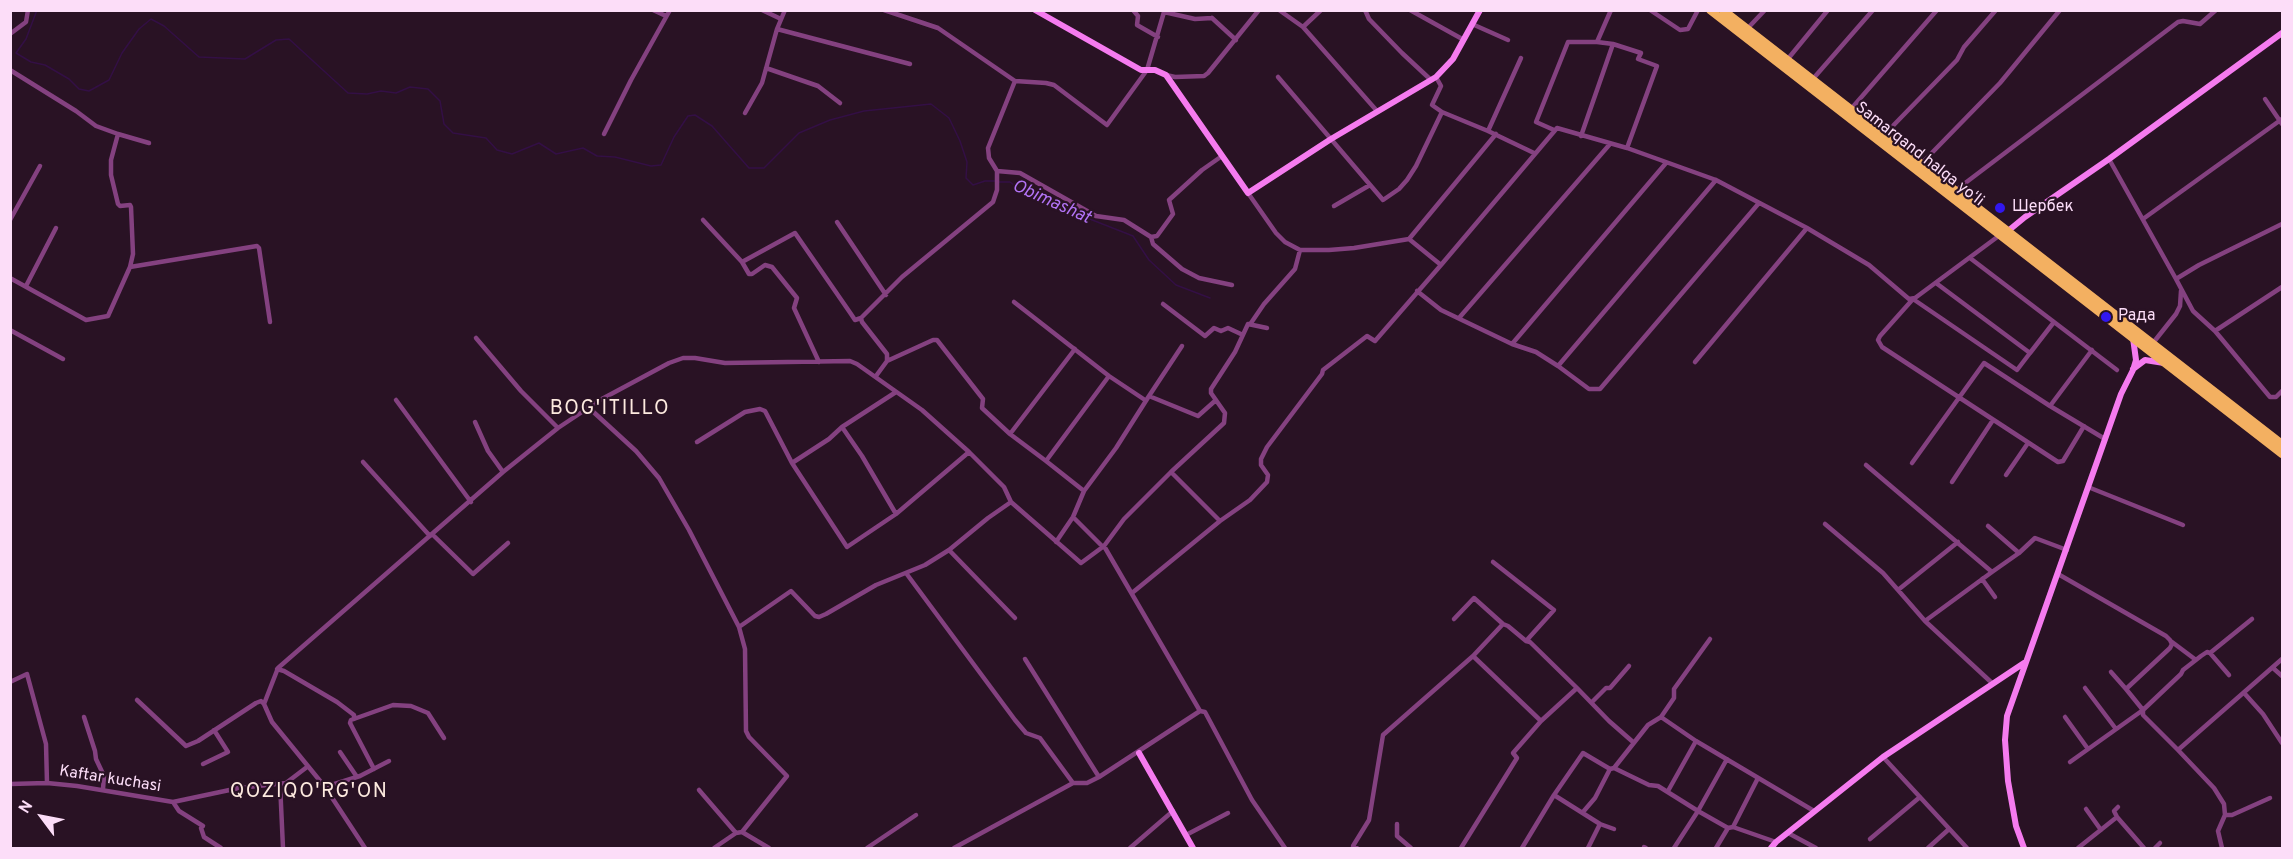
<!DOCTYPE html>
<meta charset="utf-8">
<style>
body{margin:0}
#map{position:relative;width:2293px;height:859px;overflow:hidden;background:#291224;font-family:Overpass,sans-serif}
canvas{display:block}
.frame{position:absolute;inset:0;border:12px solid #fcddf8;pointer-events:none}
.north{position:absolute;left:12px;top:787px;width:60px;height:60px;-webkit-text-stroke:4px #291224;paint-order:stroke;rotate:302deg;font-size:16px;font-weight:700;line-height:24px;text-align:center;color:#fcddf8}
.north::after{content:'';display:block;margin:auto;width:21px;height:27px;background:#fcddf8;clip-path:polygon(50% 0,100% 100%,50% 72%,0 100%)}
</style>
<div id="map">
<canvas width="2293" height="859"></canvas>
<div class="frame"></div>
<div class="north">N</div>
</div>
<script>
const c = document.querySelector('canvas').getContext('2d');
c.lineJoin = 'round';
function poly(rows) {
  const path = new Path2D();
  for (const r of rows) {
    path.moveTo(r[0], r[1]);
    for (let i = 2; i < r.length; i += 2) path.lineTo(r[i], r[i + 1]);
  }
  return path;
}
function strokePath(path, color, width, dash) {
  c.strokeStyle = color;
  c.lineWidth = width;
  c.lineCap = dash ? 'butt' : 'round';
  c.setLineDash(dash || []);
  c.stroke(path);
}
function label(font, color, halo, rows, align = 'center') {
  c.font = font + ' Overpass,sans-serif';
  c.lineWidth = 4.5;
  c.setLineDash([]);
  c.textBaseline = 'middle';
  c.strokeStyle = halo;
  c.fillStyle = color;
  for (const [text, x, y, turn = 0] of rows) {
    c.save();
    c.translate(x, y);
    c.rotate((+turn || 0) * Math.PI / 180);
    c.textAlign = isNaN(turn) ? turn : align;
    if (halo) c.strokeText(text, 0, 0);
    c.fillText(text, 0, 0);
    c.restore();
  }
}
const stream = poly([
 [37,10,26,39,16,53,31,62,45,65,69,79,79,89,89,91,109,80,122,53,139,29,151,19,164,26,199,57,245,59,276,40,289,39,348,93,367,94,381,91,396,93,410,87,428,89,440,101,444,124,453,133,486,138,497,150,512,154,539,143,556,154,583,148,597,156,615,157,651,166,661,165,674,137,688,116,695,115,712,126,749,168,764,168,799,133,830,120,864,111,931,104,949,118,960,141,967,162,966,178,973,185,985,181,995,181],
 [999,182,1010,182,1018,188,1040,193,1077,214,1133,236,1149,260,1176,285,1210,298]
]);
const street = poly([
 [653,10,666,16],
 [762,10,781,19],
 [884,10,938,28,1015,81,1046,83,1054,85,1107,125,1147,70,1164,12,1195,19,1212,18],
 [1133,10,1138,16,1137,25,1158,37],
 [1279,10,1303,27,1377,111],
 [1365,10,1369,19,1402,53,1431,80],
 [1410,10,1464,40],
 [1650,10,1680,30,1688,29,1698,10],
 [1212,18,1236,40],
 [1472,24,1508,40],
 [1303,27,1321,10],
 [777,29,910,64],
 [1747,29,1765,10],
 [10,34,26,22,28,10],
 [1613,44,1641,53,1638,59,1657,66,1627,148],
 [1787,60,1828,10],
 [766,68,818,86,840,103],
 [10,70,76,111,96,126,118,134,111,160,111,175,118,204,120,206,130,205,131,207,133,254,130,267,108,316,86,320,10,278],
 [1166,75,1175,77,1204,76,1208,73,1259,10],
 [1278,77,1383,200,1399,189,1407,180,1416,166,1442,112,1432,105,1441,86,1436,77],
 [1812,80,1873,10],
 [2265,99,2282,124],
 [1851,109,1937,10],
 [1442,112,1488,131,1534,153],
 [745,113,762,83,777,29,785,10],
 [1554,130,1536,122,1568,42,1597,42,1611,10],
 [1488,131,1521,58],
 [118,134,149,143],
 [604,134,631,80,670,10],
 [1884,135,1957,60,1964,47,1996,10],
 [1581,136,1613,44,1597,42],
 [2109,159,2176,279,2199,265,2282,224],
 [1921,164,2000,83,2060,10],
 [997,171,1020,173,1096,216,1124,220,1151,237,1153,244,1182,269,1199,278,1232,285],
 [1956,190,2178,22,2183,21,2200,24,2216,10],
 [1248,193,1276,233,1285,242,1300,250],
 [1334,206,1370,185],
 [2143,219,2282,119],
 [10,220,40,166],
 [703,220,742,262,749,274,752,274,765,265,772,267,797,298,794,308,819,362],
 [837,222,886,295],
 [1151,237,1157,236,1173,214,1169,200,1202,170,1222,156],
 [1409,239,1496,134],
 [1970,258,2117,370],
 [742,262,795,233,851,314,855,320,861,318],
 [130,267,257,246,259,248,270,322],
 [2176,279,2193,311,2215,331,2270,397,2276,397,2282,391],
 [1936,283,2030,353,2017,370,1913,299,1880,336,1878,340,1882,347,2058,462,2063,461,2084,426],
 [26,286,56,228],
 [1417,291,1441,310,1512,344,1666,163],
 [1014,302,1109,376,1145,400],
 [1163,304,1205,336,1214,328,1221,331,1228,328,1243,335],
 [1459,318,1610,144],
 [1251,323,1264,304,1295,269,1300,250,1329,250,1354,248,1409,239,1441,265,1557,128,1627,148,1716,180,1807,228,1869,265,1909,299,1915,298,2000,235],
 [10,330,63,359],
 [2215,331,2282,287],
 [476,338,521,391,558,428],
 [2153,343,2176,314,2180,306,2181,291],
 [1512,344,1536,352,1558,366,1716,180],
 [1182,346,1149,396,1198,416,1216,400],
 [2092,350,2050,406,2105,439],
 [2030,353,2054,322],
 [887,361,933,340,937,340,983,399,982,408,1010,434,1046,461],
 [1695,362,1807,228],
 [1558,366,1589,389,1600,389,1759,203],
 [876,376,887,361,887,354,862,322,861,318,902,277,993,202,997,190,997,171,989,158,988,148,1015,81],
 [896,392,842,427,829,439,792,463,847,547,896,514,969,452],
 [396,400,471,502],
 [588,407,636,451,659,478,689,530,739,627,745,649,746,731,749,737,787,776,742,832,736,833,714,848],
 [475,422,488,451,503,472],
 [842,427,862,456,896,514],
 [1010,434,1075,349],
 [697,442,745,412,760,409,765,411,792,463],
 [363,462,430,536],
 [1912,463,1984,363,2050,406],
 [1866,465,1992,572,2019,553],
 [1171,472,1224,423,1225,413,1211,393,1211,389,1235,352,1248,324,1267,328],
 [2006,475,2028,443],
 [1952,482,1993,420],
 [2088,487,2183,525],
 [1084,491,1046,461,1109,376],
 [1073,517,1102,546],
 [1825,524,1883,573,1898,590,1958,542],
 [1988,526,2019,553,2035,538,2067,550],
 [432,534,473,574,508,543],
 [1056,542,1073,517,1084,491,1116,448,1149,396],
 [949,550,1015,618],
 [906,573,1015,720,1026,733,1040,738,1073,783],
 [2058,574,2166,636,2170,640,2172,644,2170,648,2126,689,2111,672],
 [1982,579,1995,597],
 [1898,590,1925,621,1992,683],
 [1132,593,1220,521,1250,500,1267,482,1268,475,1261,465,1261,459,1267,447,1322,374,1323,370,1367,336,1375,341,1441,265],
 [1454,619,1474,598,1503,624],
 [1925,621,1992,572],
 [739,627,791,591,815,616,819,617,826,614,876,585,925,565,949,550,988,518,1011,502],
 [1526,641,1530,642,1577,688],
 [2172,642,2196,660],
 [2210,653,2229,675],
 [1473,656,1503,624,1508,626,1526,641,1554,610,1493,562],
 [1025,659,1099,777],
 [2273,668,2282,676],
 [277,669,284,671,337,702,354,715,354,719],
 [10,682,27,674,46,744,47,783],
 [2085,688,2116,729],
 [2126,689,2143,710,2181,674,2183,670,2201,656,2207,652,2210,653,2252,619],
 [2245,694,2263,714,2282,743],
 [137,700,186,746,198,741,256,703,261,701,264,704],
 [1592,702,1606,688,1610,688,1629,666],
 [1200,711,1205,712,1252,800,1285,848],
 [84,717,95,751,96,759,104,776,103,789],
 [1661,717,1674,698,1674,689,1710,639],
 [2065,717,2088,749],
 [2178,750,2214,788,2224,804,2225,815,2218,831,2222,848],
 [340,752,357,777],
 [1883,757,1967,848],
 [1727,759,1698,811,1728,828,1733,827,1776,842],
 [2070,762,2143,710,2143,715,2178,750,2282,659],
 [203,764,228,752,214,730],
 [1614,768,1648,725,1661,717,1696,741,1814,811],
 [374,769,350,723,351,720,393,705,411,706,428,713,444,738],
 [280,783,283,848],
 [10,784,47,783,77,786,173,802,239,788,286,783,307,767],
 [325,787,360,776,389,761],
 [699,790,736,833],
 [1668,791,1696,741],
 [1554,795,1583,753,1610,769,1614,768,1649,785,1658,786,1698,811,1674,848],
 [173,802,179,811,203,826,201,828,204,837,221,848],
 [2086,809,2101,830],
 [1583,812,1595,798,1610,769],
 [2225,815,2232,815,2270,798],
 [2117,817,2114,811,2118,807],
 [1397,824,1397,836,1411,848],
 [1733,827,1758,778],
 [742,832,769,848],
 [1788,833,1816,848],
 [1186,835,1228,813],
 [1870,839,1920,797],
 [1644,847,1646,848],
 [365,848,325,787,272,722,264,704,278,668,503,472,558,428,600,400,669,363,683,358,695,358,725,363,850,361,857,364,922,410,969,452,1004,487,1011,502,1081,563,1104,546,1124,519,1171,472,1220,521],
 [867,848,916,815],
 [954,848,1073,783,1087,783,1099,777,1200,711,1104,546],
 [1130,848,1173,811],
 [1357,848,1353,846,1369,820,1383,735,1473,656,1541,721],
 [1461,848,1517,758,1513,753,1541,721,1577,688,1609,721,1633,742],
 [1522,848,1554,795,1600,824],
 [1588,848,1600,824,1614,829],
 [1716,848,1728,828],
 [1928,848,1948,830],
 [2078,848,2117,817,2144,848],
 [2155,848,2160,843]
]);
const secondary = poly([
 [1035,10,1141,70,1155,70,1166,75,1248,193,1331,139,1436,77,1453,59,1480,10],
 [2008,231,2025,217,2109,159,2282,33],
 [2133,369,2145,360,2164,363],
 [1139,753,1193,848],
 [1771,848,1776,842,1883,757,2024,663],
 [2024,848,2016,826,2008,781,2005,740,2007,716,2121,394,2133,370,2136,360,2133,338]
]);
const highway = poly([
 [1710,10,2282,454],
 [1723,10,2282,444]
]);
const markers = [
 [2000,208,6,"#3217ee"],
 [2106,317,6,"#3217ee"]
];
const streetNames = [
 ["Samarqand halqa yoʻli",1919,155,38],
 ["Kaftar kuchasi",110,780,9]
];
const poiNames = [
 ["Шербек",2012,208],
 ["Рада",2118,317]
];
const waterNames = [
 ["Obimashat",1051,203,24]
];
const quarterNames = [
 ["BOG'ITILLO",610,410],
 ["QOZIQO'RG'ON",309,793]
];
strokePath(stream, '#330f45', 1.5);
strokePath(street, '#844180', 4.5);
strokePath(secondary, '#f57bef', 6);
strokePath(highway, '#f3b061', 8);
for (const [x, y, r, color] of markers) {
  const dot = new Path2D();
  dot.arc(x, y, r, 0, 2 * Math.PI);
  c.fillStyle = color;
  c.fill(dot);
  strokePath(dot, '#291224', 2);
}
label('16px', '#fcddf8', '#291224', streetNames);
label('16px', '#fcddf8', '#291224', poiNames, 'left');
label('italic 18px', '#b273f5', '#291224', waterNames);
c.letterSpacing = '1.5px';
label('20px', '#fdeadf', '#291224', quarterNames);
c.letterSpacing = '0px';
</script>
